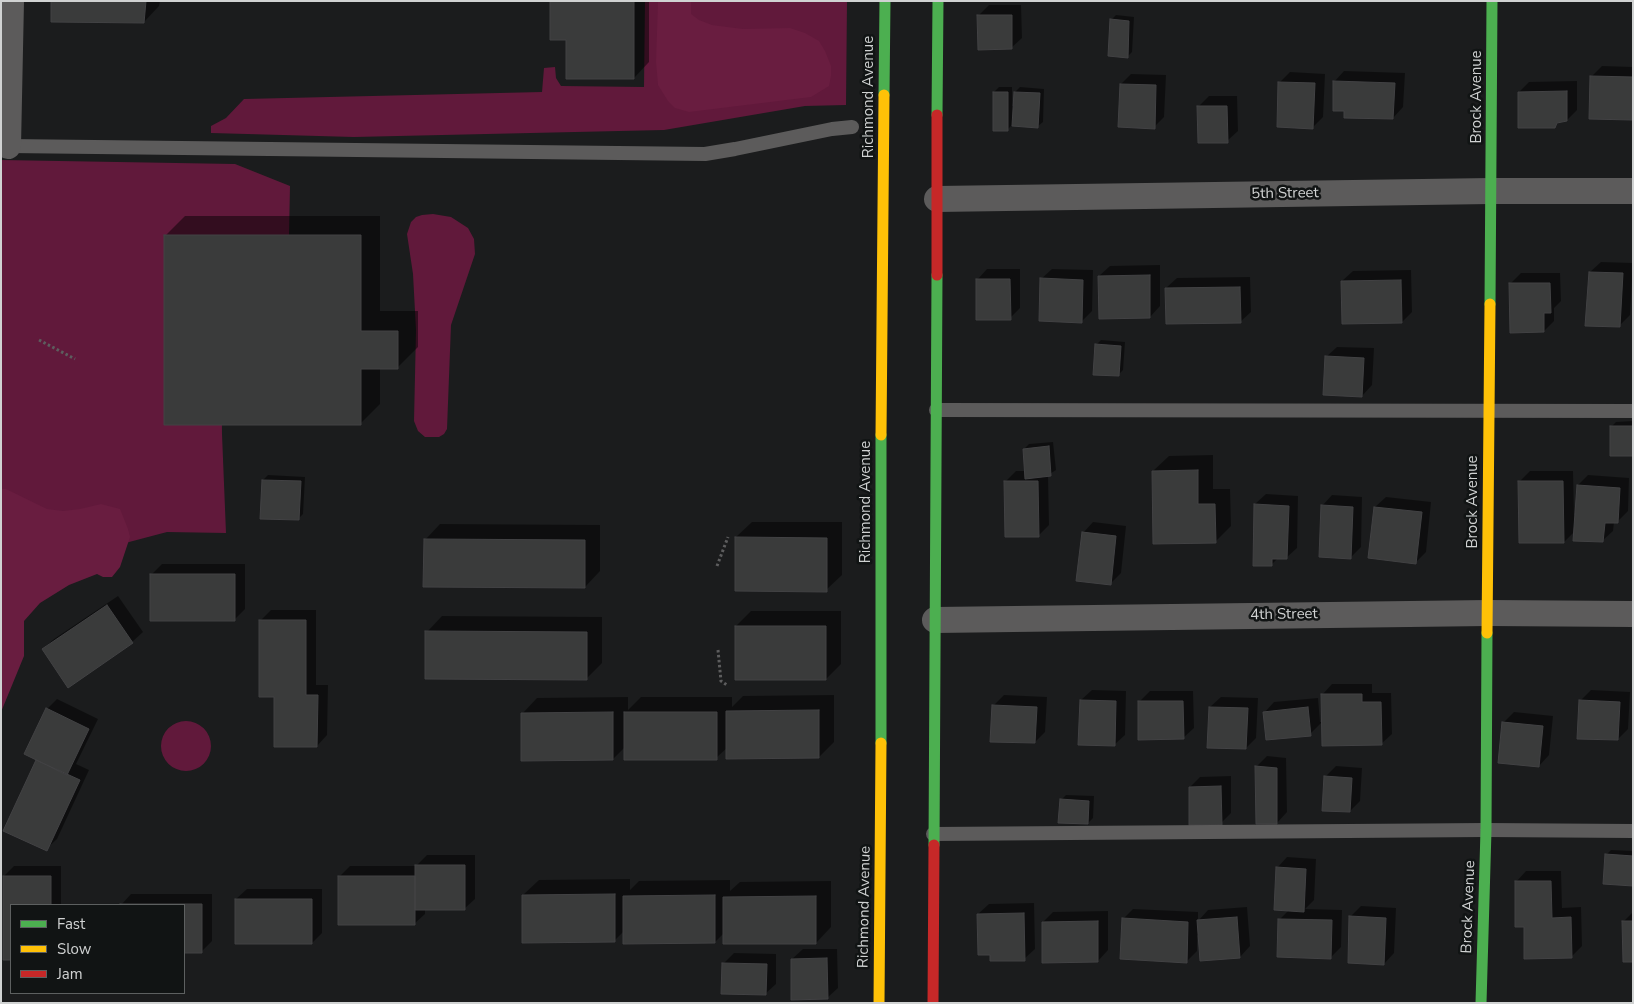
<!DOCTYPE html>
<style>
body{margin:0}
#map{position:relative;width:1634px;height:1004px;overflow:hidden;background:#1b1c1d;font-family:"Nunito Sans",sans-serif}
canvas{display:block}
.frame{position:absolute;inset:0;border:2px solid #d0d2d2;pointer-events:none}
.legend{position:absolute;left:10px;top:904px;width:175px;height:90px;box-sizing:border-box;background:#111414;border:1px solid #5d6060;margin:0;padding:6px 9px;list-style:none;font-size:15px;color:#d0d2d2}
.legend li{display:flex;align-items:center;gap:10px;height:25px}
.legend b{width:25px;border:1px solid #5d6060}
</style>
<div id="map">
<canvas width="1634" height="1004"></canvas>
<div class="frame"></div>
<ul class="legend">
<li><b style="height:6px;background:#4caf50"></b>Fast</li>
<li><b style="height:6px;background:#ffc107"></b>Slow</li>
<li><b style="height:6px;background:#c62828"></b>Jam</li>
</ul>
</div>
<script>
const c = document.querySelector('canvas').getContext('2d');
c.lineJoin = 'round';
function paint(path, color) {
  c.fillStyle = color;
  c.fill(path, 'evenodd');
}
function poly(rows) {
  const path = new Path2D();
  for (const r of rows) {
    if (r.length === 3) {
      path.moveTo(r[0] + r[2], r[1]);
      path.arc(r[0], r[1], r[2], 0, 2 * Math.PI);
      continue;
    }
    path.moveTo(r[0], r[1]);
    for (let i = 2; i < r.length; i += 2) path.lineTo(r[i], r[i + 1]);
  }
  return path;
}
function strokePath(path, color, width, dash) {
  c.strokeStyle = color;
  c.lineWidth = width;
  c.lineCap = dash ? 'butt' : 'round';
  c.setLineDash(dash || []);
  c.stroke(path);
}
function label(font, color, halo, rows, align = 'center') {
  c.font = font + ' "Nunito Sans",sans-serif';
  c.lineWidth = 5;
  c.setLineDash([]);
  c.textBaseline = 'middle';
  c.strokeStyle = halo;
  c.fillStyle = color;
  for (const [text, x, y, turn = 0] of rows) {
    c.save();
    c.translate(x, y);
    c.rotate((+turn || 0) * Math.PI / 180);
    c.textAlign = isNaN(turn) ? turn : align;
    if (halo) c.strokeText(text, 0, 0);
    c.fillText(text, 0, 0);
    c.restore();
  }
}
const green = poly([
 [645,1,847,1,846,105,805,106,664,130,354,137,211,133,211,126,226,118,244,99,542,92,544,68,555,67,556,78,561,86,644,87],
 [1,160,235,164,290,186,289,235,220,235,222,434,226,533,167,532,114,546,75,564,1,644],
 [433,214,451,217,468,228,474,239,475,254,451,325,447,429,444,434,439,437,425,437,418,431,414,421,416,330,413,274,407,234,411,222,416,217,422,215],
 [186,746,25]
]);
const forest = poly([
 [658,1,691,1,691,14,699,20,712,25,743,29,790,28,805,33,819,41,825,51,831,66,831,76,829,86,811,97,689,112,675,108,668,101,658,85,656,62],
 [1,489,6,489,47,509,63,511,80,509,101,504,120,509,128,529,130,537,120,567,112,577,103,577,97,574,69,585,40,603,24,621,24,656,1,712]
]);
const shadow = poly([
 [52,1,160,1,159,6,144,22],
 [551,1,649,1,649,62,634,78,567,39],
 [989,5,1021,5,1022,38,1011,48,978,16],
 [1116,15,1134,17,1132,52,1127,57,1111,20],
 [1602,66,1633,67,1632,119,1592,76],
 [1344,71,1405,73,1403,107,1393,118,1334,82],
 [1290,72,1325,74,1323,117,1313,127,1280,82],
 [1131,74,1166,75,1164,117,1154,127,1121,84],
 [1577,81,1577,110,1567,120,1559,122,1554,126,1519,92,1529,82],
 [999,87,1012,87,1012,106,1015,106,1015,92,1020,87,1044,89,1043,122,1038,126,1012,125,1008,129,994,92],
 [1209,96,1237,96,1238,131,1227,141,1198,107],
 [185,216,380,216,380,311,418,311,418,347,398,367,380,367,380,404,360,424,165,236],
 [1601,262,1633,263,1630,315,1619,326,1590,272],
 [1160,265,1160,306,1150,317,1099,276,1110,266],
 [987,269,1020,269,1020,308,1010,318,977,280],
 [1052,269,1093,270,1092,311,1081,322,1041,279],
 [1411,270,1412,312,1402,322,1342,281,1353,271],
 [1521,273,1560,273,1561,301,1554,308,1554,321,1544,331,1510,284],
 [1250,277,1251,312,1240,322,1166,288,1177,278],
 [1101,340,1125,342,1123,370,1118,375,1096,345],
 [1337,347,1374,348,1372,385,1362,396,1326,357],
 [1633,421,1633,455,1611,427,1616,422],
 [1053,442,1056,470,1048,475,1049,525,1039,535,1005,482,1016,471,1026,471,1024,449,1029,444],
 [1213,455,1213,489,1230,489,1231,526,1215,542,1153,471,1169,456],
 [1530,471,1573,471,1574,515,1576,515,1578,485,1588,475,1629,478,1628,511,1617,522,1614,522,1613,531,1602,541,1575,531,1564,542,1519,482],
 [268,475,305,477,303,514,298,519,263,480],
 [1266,494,1298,496,1297,548,1286,558,1278,558,1271,565,1255,504],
 [1332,495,1362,497,1361,547,1351,557,1322,506],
 [1386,497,1431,502,1426,552,1415,563,1370,557,1375,507],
 [752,522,842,522,842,575,826,590,736,537],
 [1093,522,1126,526,1121,573,1110,584,1083,533],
 [440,524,600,525,600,571,585,587,425,540],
 [162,564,245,564,245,609,234,620,151,575],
 [118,596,143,632,132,642,43,649,54,639],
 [271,610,316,610,316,685,328,685,327,735,317,746,276,696,261,620],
 [751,611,841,611,841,664,826,679,736,626],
 [442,616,602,617,602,663,587,678,427,632],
 [1332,684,1372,684,1372,693,1391,693,1392,734,1381,744,1322,695],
 [1092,690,1126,691,1125,735,1114,745,1081,700],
 [1591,690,1630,692,1628,729,1618,739,1580,701],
 [1150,691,1193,691,1194,728,1183,738,1139,702],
 [834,695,834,742,819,757,728,747,716,758,626,746,613,759,522,714,537,698,628,697,628,710,641,697,732,697,732,707,743,696],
 [1004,695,1047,697,1045,732,1035,742,993,706],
 [1221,697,1258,698,1256,738,1246,748,1210,707],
 [1318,698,1320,722,1322,722,1310,734,1264,713,1274,702],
 [57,699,98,719,76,764,89,770,57,839,46,849,5,830,38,759,47,709],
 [1514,712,1553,716,1549,755,1539,766,1503,723],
 [1267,756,1286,758,1287,812,1277,823,1256,767],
 [1336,766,1362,768,1360,801,1350,811,1325,777],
 [1231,776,1231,813,1221,823,1190,787,1200,777],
 [1066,795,1094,796,1093,818,1088,823,1061,800],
 [1611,850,1633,851,1632,885,1606,855],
 [427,855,475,855,475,899,464,909,425,909,425,914,414,924,340,876,350,866,416,866],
 [1287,857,1316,859,1314,900,1305,909,1342,910,1341,947,1330,958,1280,919,1289,910,1277,868],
 [14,866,61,866,61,905,11,905,11,959,4,959,4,876],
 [1526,871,1561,871,1562,908,1581,907,1582,946,1571,957,1525,925,1516,882],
 [630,879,630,890,639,881,730,880,730,891,740,882,831,881,831,927,816,943,725,932,715,942,624,931,614,941,523,895,539,880],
 [247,889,322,889,322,933,312,943,236,899],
 [131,894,212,894,212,941,202,951,184,951,184,905,121,905],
 [1034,903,1035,949,1024,959,978,914,989,904],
 [1361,906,1396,908,1394,953,1384,964,1351,916],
 [1247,907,1250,946,1240,957,1197,935,1197,951,1186,962,1123,919,1133,909,1198,912,1198,921,1208,910],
 [1108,911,1108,950,1098,961,1043,922,1053,912],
 [1633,912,1633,960,1624,921],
 [803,949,837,949,838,988,827,998,792,959],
 [734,953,776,954,776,984,765,994,723,964]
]);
const building = poly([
 [51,1,146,1,144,23,51,22,51,1],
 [550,1,634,1,634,79,566,79,566,40,550,40,550,1],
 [977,15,1012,15,1012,49,978,50,977,15],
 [1110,19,1129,21,1128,58,1108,56,1110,19],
 [1590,76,1633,77,1632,120,1589,119,1590,76],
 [1333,81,1395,83,1393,119,1344,118,1344,111,1333,111,1333,81],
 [1278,82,1315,83,1313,129,1277,127,1278,82],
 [1120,84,1156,85,1155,129,1118,127,1120,84],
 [1567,91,1567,121,1557,123,1555,128,1518,128,1518,92,1567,91],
 [993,92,1008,92,1008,131,993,131,993,92],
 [1014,92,1040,93,1038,128,1012,126,1014,92],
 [1197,106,1227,106,1228,143,1198,143,1197,106],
 [164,235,361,235,361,331,398,331,398,369,361,369,361,425,164,425,164,235],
 [1589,272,1623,273,1620,327,1585,326,1589,272],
 [1150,275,1150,318,1099,319,1098,276,1150,275],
 [1040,278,1083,280,1082,323,1039,321,1040,278],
 [976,279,1010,279,1011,320,976,320,976,279],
 [1401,280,1402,323,1342,324,1341,281,1401,280],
 [1509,283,1550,283,1551,313,1544,313,1544,332,1510,333,1509,283],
 [1240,287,1241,323,1166,324,1165,288,1240,287],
 [1095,344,1121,346,1119,376,1093,375,1095,344],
 [1325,356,1364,358,1362,397,1323,395,1325,356],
 [1610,426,1633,426,1633,456,1610,456,1610,426],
 [1049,446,1051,476,1025,479,1023,449,1049,446],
 [1198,470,1198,504,1215,504,1216,543,1153,544,1152,471,1198,470],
 [262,480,301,481,299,520,260,519,262,480],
 [1004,481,1038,481,1039,537,1005,537,1004,481],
 [1518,481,1563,481,1564,543,1519,543,1518,481],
 [1577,485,1620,488,1618,523,1605,523,1603,542,1573,541,1577,485],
 [1254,504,1289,506,1287,559,1272,559,1272,566,1253,566,1254,504],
 [1321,505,1353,507,1351,559,1319,557,1321,505],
 [1374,507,1422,512,1416,564,1368,558,1374,507],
 [1082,532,1116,536,1111,585,1076,581,1082,532],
 [735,537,827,538,827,592,735,591,735,537],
 [424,539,585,540,585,588,423,587,424,539],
 [150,574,235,574,235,621,150,621,150,574],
 [107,605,133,643,68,688,42,649,107,605],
 [259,620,306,620,306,695,318,695,317,747,274,747,274,697,259,697,259,620],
 [735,626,826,626,826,680,735,680,735,626],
 [425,631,587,632,587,680,425,679,425,631],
 [1321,694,1362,694,1362,702,1381,702,1382,745,1322,746,1321,694],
 [1080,700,1116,701,1115,746,1078,745,1080,700],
 [1579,700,1620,702,1618,740,1577,739,1579,700],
 [1138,701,1183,701,1184,739,1138,740,1138,701],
 [992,705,1037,707,1035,743,990,742,992,705],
 [1209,707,1248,708,1246,749,1207,748,1209,707],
 [1308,707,1311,736,1266,740,1263,712,1308,707],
 [46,708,89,729,67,775,24,754,46,708],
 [819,710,819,758,726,759,726,711,819,710],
 [613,712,613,760,521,761,521,713,613,712],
 [624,712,717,712,717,760,624,760,624,712],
 [1502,722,1543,726,1539,767,1498,763,1502,722],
 [36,760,80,780,47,851,3,831,36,760],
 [1255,766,1277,768,1277,824,1256,824,1255,766],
 [1324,776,1352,778,1350,812,1322,811,1324,776],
 [1221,786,1222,825,1189,825,1189,787,1221,786],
 [1060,799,1089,801,1088,824,1058,823,1060,799],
 [1605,854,1633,856,1633,886,1603,884,1605,854],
 [415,865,465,865,465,910,415,910,415,865],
 [1276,867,1306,869,1304,912,1274,910,1276,867],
 [3,876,51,876,51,905,11,905,11,960,3,960,3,876],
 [338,876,415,876,415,925,338,925,338,876],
 [1515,881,1551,881,1552,918,1571,917,1572,958,1524,959,1524,927,1515,927,1515,881],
 [615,894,615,942,522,943,522,895,615,894],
 [715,895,715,943,623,944,623,896,715,895],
 [816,896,816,944,723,944,723,897,816,896],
 [235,899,312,899,312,944,235,944,235,899],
 [120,904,202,904,202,953,184,953,184,905,120,905,120,904],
 [1024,913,1025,961,990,961,990,955,978,955,977,914,1024,913],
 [1349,916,1386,918,1384,965,1348,963,1349,916],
 [1237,917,1240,958,1200,961,1197,920,1237,917],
 [1122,918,1188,922,1187,963,1120,959,1122,918],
 [1278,919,1332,920,1331,959,1277,957,1278,919],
 [1098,921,1098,962,1042,963,1042,922,1098,921],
 [1622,921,1633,921,1633,962,1623,962,1622,921],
 [827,958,828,999,791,1000,791,959,827,958],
 [722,963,767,964,766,995,721,994,722,963]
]);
const path = poly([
 [39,340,75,359],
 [717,566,728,537],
 [718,650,721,681,727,685]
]);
const lane = poly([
 [8,146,705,154,735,149,832,129,852,127],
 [936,410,1633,411],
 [933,834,1486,830,1633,831]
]);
const street = poly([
 [8,146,11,1],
 [937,199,1491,191,1633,191],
 [935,620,1488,613,1633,614]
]);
const fast = poly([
 [884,95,885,1],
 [937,115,938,1],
 [1490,304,1492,1],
 [881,743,881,435],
 [934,845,937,275],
 [1481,1003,1486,830,1487,633]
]);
const slow = poly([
 [881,435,884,95],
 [1487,633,1490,304],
 [879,1003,881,743]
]);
const jam = poly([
 [937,275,937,115],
 [933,1003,934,845]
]);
const streetNames = [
 ["Richmond Avenue",869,97,-90],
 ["Brock Avenue",1477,97,-90],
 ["5th Street",1285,194,-1],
 ["Richmond Avenue",866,502,-90],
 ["Brock Avenue",1473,502,-90],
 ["4th Street",1284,615,-1],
 ["Richmond Avenue",865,907,-89],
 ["Brock Avenue",1469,907,-88]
];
paint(green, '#61193b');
paint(forest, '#691d40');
paint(shadow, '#0007');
paint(building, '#3a3b3b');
strokePath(building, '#424244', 1);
strokePath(path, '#5d5d5e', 3, [2.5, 2.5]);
strokePath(lane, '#5c5b5b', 14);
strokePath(street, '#5c5b5b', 26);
strokePath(fast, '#4caf50', 11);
strokePath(slow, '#ffc107', 11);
strokePath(jam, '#c62828', 11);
label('15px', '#d0d2d2', '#111414', streetNames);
</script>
